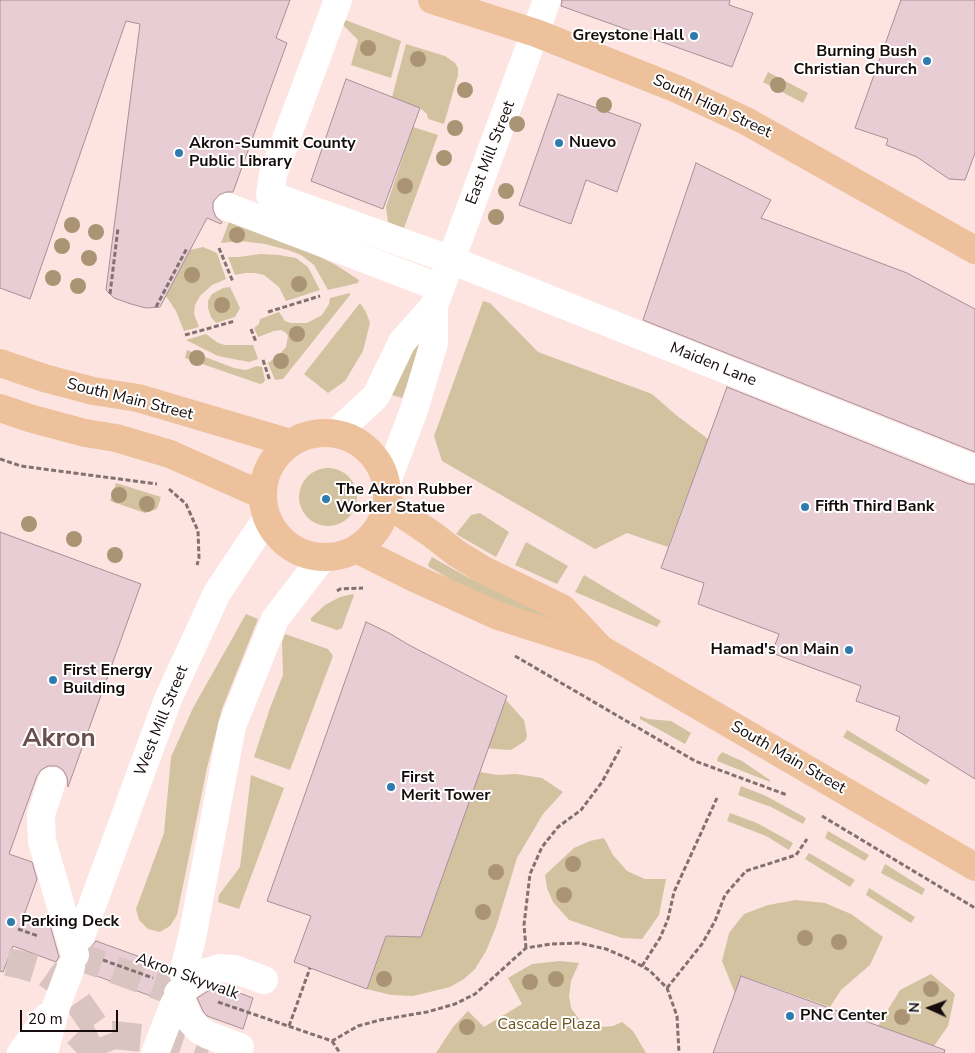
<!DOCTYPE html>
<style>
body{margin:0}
#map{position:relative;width:975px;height:1053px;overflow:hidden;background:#fde4e1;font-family:"Nunito Sans",sans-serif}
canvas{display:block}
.north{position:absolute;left:905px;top:983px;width:50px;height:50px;-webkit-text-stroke:4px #fff;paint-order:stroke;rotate:272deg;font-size:14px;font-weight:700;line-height:20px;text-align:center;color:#150c0b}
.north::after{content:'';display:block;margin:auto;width:18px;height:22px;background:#150c0b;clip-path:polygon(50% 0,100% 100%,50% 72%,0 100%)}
.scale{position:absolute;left:20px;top:1010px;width:98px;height:22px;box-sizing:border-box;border:2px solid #150c0b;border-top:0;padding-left:6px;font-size:15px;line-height:18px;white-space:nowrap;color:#150c0b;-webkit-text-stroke:4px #fff;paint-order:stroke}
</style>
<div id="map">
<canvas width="975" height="1053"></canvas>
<div class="north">N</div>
<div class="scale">20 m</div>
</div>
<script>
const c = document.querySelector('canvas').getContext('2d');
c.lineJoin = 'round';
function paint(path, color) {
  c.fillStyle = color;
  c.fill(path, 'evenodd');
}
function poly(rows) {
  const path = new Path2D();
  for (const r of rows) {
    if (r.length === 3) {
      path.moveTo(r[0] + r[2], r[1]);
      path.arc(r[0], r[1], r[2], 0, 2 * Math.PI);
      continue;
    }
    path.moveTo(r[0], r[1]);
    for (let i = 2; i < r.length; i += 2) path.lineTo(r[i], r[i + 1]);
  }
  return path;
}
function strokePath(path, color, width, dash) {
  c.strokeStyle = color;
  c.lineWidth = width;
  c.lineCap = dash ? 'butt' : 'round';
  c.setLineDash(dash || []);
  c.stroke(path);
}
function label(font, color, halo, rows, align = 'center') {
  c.font = font + ' "Nunito Sans",sans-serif';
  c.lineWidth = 4;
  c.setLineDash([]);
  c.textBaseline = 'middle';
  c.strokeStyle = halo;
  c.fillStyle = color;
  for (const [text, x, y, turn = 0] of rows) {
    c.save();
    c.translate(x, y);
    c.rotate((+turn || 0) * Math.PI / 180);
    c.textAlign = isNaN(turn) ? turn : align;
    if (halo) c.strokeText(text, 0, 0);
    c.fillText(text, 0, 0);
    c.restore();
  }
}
const green = poly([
 [340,18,401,41,391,78,351,65,358,40,339,21],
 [406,44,445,56,455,63,458,68,458,75,444,124,428,119,427,114,420,108,392,97],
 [768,72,808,93,803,103,763,82],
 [413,127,438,135,404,228,388,222,386,207],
 [229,222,312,253,336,265,359,280,358,283,328,290,314,265,301,255,288,250,265,244,240,241,221,243],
 [203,247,217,253,226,279,212,285,200,296,195,305,194,314,199,327,184,331,176,311,166,296,190,250],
 [260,254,279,255,296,258,308,267,320,290,286,301,279,287,264,275,255,273,245,273,235,275,228,257,239,257],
 [230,287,240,308,235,317,216,323,211,317,208,308,208,301,212,294,223,288],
 [350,293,350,295,283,379,275,380,268,363,279,355,286,347,288,336,286,333,281,330,274,331,258,337,254,328,259,324,260,319,279,312,285,321,291,323,307,323,322,315,329,304,330,298],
 [483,301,490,303,538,352,652,394,676,415,708,439,668,547,627,533,595,549,442,461,434,436],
 [360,303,366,312,370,323,363,351,345,381,328,393,304,374],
 [206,334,218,343,225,345,253,345,258,359,249,362,218,356,186,340],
 [418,340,423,347,402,398,392,395,415,343],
 [187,350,234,368,246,370,257,366,262,367,265,380,263,383,260,384,185,358],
 [328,497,29],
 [116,483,161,497,157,509,145,513,110,501],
 [480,513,509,532,496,557,456,534,471,515],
 [526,542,568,566,557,584,515,565],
 [432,557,469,578,553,616,554,620,504,605,462,586,429,567,428,565],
 [584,575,661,621,657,627,575,592],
 [353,594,354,595,342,628,337,630,311,621,311,618,325,605,340,597],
 [246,614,258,619,222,709,207,768,177,915,170,926,160,932,148,929,139,920,136,909,164,833,171,757,193,708],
 [285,634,328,649,333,656,290,770,254,757,270,708,283,675,282,642],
 [506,700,524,720,527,736,525,741,511,750,494,749,488,748],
 [640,716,648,719,671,721,691,733,685,744,640,719],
 [847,730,930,780,926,785,843,737],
 [722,752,742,761,770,780,770,782,717,761,718,757],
 [479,772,498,775,516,774,542,778,563,792,543,814,517,858,496,927,486,951,475,969,464,979,450,987,413,996,391,995,367,989,386,936,421,937],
 [251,775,284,788,239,909,218,902,219,895,240,867],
 [741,786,766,796,806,818,803,824,771,807,738,795],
 [730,813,757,823,793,843,789,850,766,836,727,821],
 [828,831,869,855,865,861,825,838],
 [604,838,613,855,627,871,645,879,666,879,659,915,642,939,622,938,569,920,553,902,547,888,545,875,574,848,590,841],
 [809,853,855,880,850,887,805,859],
 [885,864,925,889,922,895,881,873],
 [869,888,915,917,911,923,866,895],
 [796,900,825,903,851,914,883,937,870,965,841,990,830,1007,742,976,735,993,722,961,729,933,744,914,768,905],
 [560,961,579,963,571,981,569,996,571,1008,578,1018,585,1022,604,1027,613,1026,622,1022,633,1031,646,1053,436,1053,453,1027,468,1011,484,1027,522,1004,508,978,532,964],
 [931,974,955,994,948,1026,934,1046,878,1026,900,990]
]);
const building = poly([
 [0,0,290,0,276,38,287,43,233,192,226,192,219,195,213,202,213,210,216,217,222,222,221,224,207,218,160,307,146,308,131,304,114,298,106,290,140,24,126,21,30,299,0,288,0,0],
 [562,0,730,0,729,5,753,13,732,67,561,6,562,0],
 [901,0,975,0,975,153,965,180,949,179,917,157,886,145,888,139,855,128,901,0],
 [346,79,420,108,383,209,311,181,346,79],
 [558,94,641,124,617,192,586,180,571,224,519,205,558,94],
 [696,163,771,200,761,218,907,273,975,309,975,452,643,320,696,163],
 [727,387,969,484,975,484,975,779,896,730,900,717,856,701,861,686,772,653,779,634,698,604,704,583,661,568,727,387],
 [0,532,141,584,68,787,67,777,63,770,57,766,48,766,41,770,37,776,9,854,32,862,37,879,24,915,50,925,59,957,56,962,13,946,3,972,0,971,0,532],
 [366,622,389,633,409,645,507,696,421,937,386,936,367,989,294,962,311,916,267,901,366,622],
 [96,941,168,967,168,977,169,980,164,985,163,994,159,999,86,972,86,966,90,958,89,949,96,941],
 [741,976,945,1050,944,1053,713,1053,741,976],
 [218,985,253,998,243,1029,207,1016,203,1011,197,998,218,985]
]);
const minorTunnel = poly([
 [75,955,178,993],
 [7,962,22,965,45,972,59,982,74,996,97,1029,106,1053],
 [77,1053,89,1041,99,1036,114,1035,171,1041,208,1053]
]);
const path = poly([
 [219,248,233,282],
 [110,294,118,228],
 [156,307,187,248],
 [268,312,320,296],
 [251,329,256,342],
 [185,335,235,321],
 [263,360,270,381],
 [0,459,21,466,157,484],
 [169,489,186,504,198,531,199,558,197,565],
 [337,591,340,589,363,588],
 [515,656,695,761,787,795],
 [822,816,975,908],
 [18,929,38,936],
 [526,948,524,925,530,874,542,847,558,827,581,810,602,782,621,747],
 [103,960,153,978],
 [642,966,660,938,668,919,674,892,717,798],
 [667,988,702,944,715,921,725,895,746,871,796,855,807,839],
 [218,1002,332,1041,358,1026,380,1020,427,1012,455,1004,475,994,526,948,551,944,579,943,606,949,627,958,649,970,667,988,677,1016,679,1053],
 [289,1026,310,968],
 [332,1041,340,1053]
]);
const minor = poly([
 [338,0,273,174,270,195,451,260,975,469],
 [228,207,441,288],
 [336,433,376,396,402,342,434,306,547,0],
 [386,484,414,410,434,343,434,306],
 [52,781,41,815,42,841,75,955],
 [81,936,168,699,217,593,267,518],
 [183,973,192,938,232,726,275,619,323,557],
 [240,1047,208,1035,198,1029,190,1020,178,993,207,972,220,968,234,969,264,980],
 [21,1053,47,1017],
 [44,1053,57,1004,71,967],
 [155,1053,174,1004]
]);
const major = poly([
 [432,0,536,33,677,89,746,121,975,250],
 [0,363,44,378,93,391,138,398,290,443],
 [0,408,29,418,85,433,116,438,170,454,262,495],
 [325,495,62],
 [387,504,433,535,456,553,482,569,562,608,598,646],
 [356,549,412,577,498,616,601,649,975,867]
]);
const trees = [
 [368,48],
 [418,59],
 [778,85],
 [465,90],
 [604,105],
 [517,124],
 [455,128],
 [444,158],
 [405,186],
 [506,191],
 [496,217],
 [72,225],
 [96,232],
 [237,235],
 [62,246],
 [89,258],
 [192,275],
 [53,278],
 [299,284],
 [78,286],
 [222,305],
 [297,334],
 [197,358],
 [281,361],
 [119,495],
 [147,504],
 [29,524],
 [74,539],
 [115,555],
 [573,864],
 [496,872],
 [564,895],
 [483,912],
 [805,938],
 [839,942],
 [384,979],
 [556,979],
 [530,982],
 [931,989],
 [902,1017],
 [467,1027]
];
const markers = [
 [694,36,5,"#2e7cae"],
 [927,61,5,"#2e7cae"],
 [559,143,5,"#2e7cae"],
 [179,153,5,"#2e7cae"],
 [326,499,5,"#2e7cae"],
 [805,507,5,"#2e7cae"],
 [849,650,5,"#2e7cae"],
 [53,680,5,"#2e7cae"],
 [391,787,5,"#2e7cae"],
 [11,922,5,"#2e7cae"],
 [790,1016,5,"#2e7cae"]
];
const poiNames = [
 ["Greystone Hall",684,36,"right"],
 ["Burning Bush",917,52,"right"],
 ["Christian Church",917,70,"right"],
 ["Nuevo",569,143],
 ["Akron-Summit County",189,144],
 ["Public Library",189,162],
 ["The Akron Rubber",336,490],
 ["Worker Statue",336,508],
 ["Fifth Third Bank",815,507],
 ["Hamad's on Main",839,650,"right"],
 ["First Energy",63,671],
 ["Building",63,689],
 ["First",401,778],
 ["Merit Tower",401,796],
 ["Parking Deck",21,922],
 ["PNC Center",800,1016]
];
const streetNames = [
 ["South High Street",712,107,25],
 ["East Mill Street",491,153,-69],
 ["Maiden Lane",713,365,22],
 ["South Main Street",130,400,14],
 ["West Mill Street",162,721,-68],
 ["South Main Street",788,758,30],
 ["Akron Skywalk",187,977,20]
];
const parkNames = [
 ["Cascade Plaza",549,1025]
];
const townNames = [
 ["Akron",59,740]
];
paint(green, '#d2c2a0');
paint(building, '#e9cdd5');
strokePath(building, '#a88e96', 1);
strokePath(minorTunnel, '#dac4c1', 28, [28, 14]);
strokePath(path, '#82716f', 3, [5, 2.5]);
strokePath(minor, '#fff', 28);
strokePath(major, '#eec19d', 28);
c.fillStyle = '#ab9474';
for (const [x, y] of trees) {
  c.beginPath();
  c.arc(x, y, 8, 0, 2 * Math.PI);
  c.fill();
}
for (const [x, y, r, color] of markers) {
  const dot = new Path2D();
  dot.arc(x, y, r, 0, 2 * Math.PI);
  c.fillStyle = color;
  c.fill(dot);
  strokePath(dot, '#fff', 2);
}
label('bold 16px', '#150c0b', '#fff', poiNames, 'left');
label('16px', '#150c0b', '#fff', streetNames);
label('16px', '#68521b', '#fff', parkNames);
label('bold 26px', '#684f4c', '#fff', townNames);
</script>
